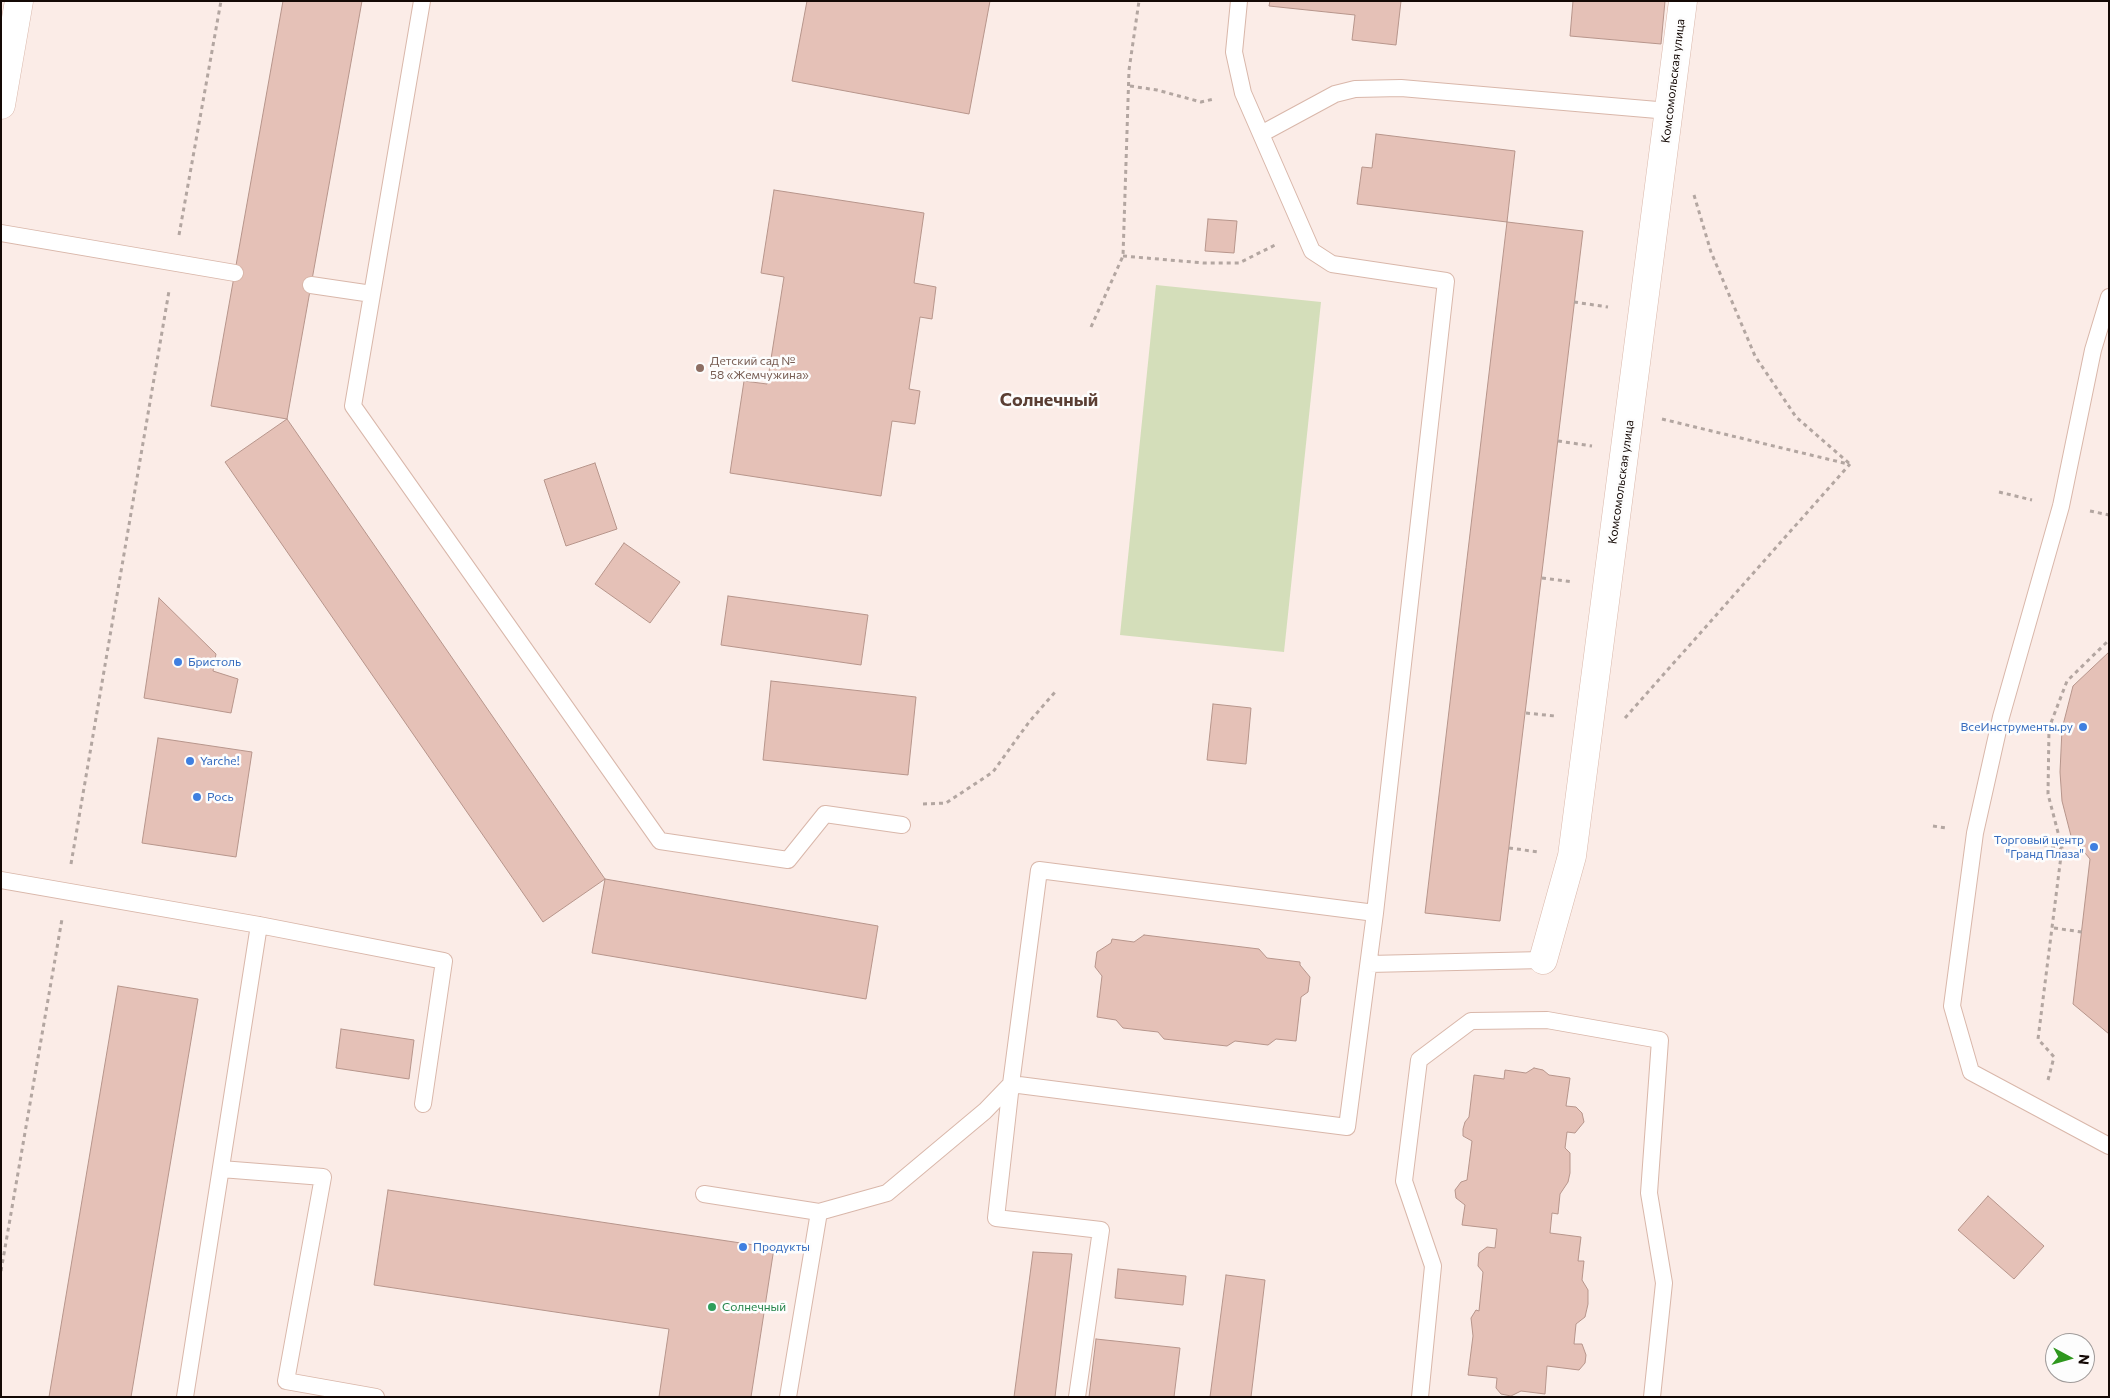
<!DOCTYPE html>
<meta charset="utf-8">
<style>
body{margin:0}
#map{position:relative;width:2110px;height:1398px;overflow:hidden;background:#fbece7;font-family:Commissioner,sans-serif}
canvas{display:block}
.frame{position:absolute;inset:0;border:2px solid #140905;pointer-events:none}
.north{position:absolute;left:2045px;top:1333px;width:50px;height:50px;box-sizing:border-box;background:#fdfdfd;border:1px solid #a09b9a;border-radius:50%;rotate:96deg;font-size:14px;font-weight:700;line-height:20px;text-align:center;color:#140905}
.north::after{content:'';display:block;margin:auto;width:18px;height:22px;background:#2f971e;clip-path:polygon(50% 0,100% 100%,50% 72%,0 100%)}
</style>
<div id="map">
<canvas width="2110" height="1398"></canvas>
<div class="frame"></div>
<div class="north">N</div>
</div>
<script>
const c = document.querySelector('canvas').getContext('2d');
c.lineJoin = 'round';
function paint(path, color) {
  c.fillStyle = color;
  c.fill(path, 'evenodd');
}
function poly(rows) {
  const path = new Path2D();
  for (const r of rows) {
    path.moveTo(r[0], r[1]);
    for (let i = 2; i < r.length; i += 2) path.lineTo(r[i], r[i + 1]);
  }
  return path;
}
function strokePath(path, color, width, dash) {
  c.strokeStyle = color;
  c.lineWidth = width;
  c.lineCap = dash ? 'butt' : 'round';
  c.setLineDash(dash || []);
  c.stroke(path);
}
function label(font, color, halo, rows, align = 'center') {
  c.font = font + ' Commissioner,sans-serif';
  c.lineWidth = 5;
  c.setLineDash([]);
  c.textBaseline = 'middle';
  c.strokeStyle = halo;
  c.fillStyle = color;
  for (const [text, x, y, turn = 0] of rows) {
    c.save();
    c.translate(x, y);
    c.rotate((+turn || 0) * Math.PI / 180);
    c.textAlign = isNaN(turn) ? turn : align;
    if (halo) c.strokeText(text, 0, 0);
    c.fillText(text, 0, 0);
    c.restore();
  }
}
const green = poly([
 [1156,285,1321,302,1284,652,1120,635]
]);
const building = poly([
 [283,1,362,1,287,419,211,406,283,1],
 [807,1,990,1,969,114,792,81,807,1],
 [1270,1,1401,1,1396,45,1352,40,1355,15,1269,6,1270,1],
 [1573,1,1665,1,1661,44,1570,36,1573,1],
 [1376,134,1515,151,1507,222,1357,204,1362,167,1372,168,1376,134],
 [774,190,924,213,914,283,936,287,932,319,920,317,909,389,920,391,915,424,892,421,881,496,730,473,744,381,767,384,784,277,761,273,774,190],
 [1208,219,1237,221,1234,253,1205,251,1208,219],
 [1507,222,1583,231,1500,921,1425,913,1507,222],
 [287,419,605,879,543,922,225,462,287,419],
 [595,463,617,529,566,546,544,480,595,463],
 [624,543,680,582,650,623,595,584,624,543],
 [728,596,868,615,861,665,721,645,728,596],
 [159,598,216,654,213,671,238,679,231,713,144,698,159,598],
 [2109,652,2109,1034,2073,1004,2090,859,2071,836,2062,801,2060,772,2062,729,2073,686,2109,652],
 [771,681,916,697,908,775,763,760,771,681],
 [1213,704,1251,708,1246,764,1207,760,1213,704],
 [158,738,252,752,236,857,142,843,158,738],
 [605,879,878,926,866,999,592,953,605,879],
 [1144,935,1259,949,1267,958,1300,962,1300,965,1310,977,1308,992,1301,997,1296,1041,1276,1039,1268,1045,1235,1041,1227,1046,1164,1039,1158,1032,1123,1028,1116,1020,1097,1017,1102,976,1095,967,1097,952,1111,943,1112,939,1134,942,1144,935],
 [118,986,198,999,131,1397,49,1397,118,986],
 [341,1029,414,1040,409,1079,336,1068,341,1029],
 [1534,1068,1543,1070,1549,1075,1570,1078,1566,1106,1576,1107,1582,1113,1584,1122,1575,1133,1567,1132,1565,1148,1570,1153,1570,1173,1568,1182,1560,1194,1558,1214,1552,1213,1550,1233,1581,1237,1578,1261,1584,1261,1582,1280,1588,1290,1588,1304,1585,1317,1576,1324,1574,1344,1582,1344,1586,1355,1585,1363,1579,1370,1547,1366,1545,1394,1521,1391,1511,1396,1501,1394,1496,1388,1497,1378,1468,1375,1473,1336,1471,1318,1476,1310,1479,1311,1483,1272,1478,1266,1479,1253,1487,1247,1495,1248,1497,1229,1462,1225,1465,1205,1456,1198,1455,1190,1461,1182,1467,1180,1472,1141,1463,1136,1463,1129,1465,1122,1469,1117,1474,1075,1504,1079,1505,1070,1526,1073,1534,1068],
 [388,1190,774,1248,751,1397,659,1397,669,1329,374,1285,388,1190],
 [1988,1196,2044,1246,2014,1279,1958,1230,1988,1196],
 [1033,1252,1072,1254,1055,1397,1014,1397,1033,1252],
 [1118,1269,1186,1276,1183,1305,1115,1298,1118,1269],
 [1226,1275,1265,1280,1251,1397,1210,1397,1226,1275],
 [1096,1339,1180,1348,1174,1397,1089,1397,1096,1339]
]);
const path = poly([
 [1130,86,1157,90,1201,102,1214,99],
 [1694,195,1711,252,1755,356,1796,417,1850,464],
 [179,235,221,1],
 [1123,256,1204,263,1239,263,1277,244],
 [1574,302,1608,307],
 [1091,327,1123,256,1129,70,1139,1],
 [1662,419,1848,464],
 [1558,441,1592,446],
 [1999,492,2032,500],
 [2090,511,2109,515],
 [1542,578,1573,582],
 [1526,713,1555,716],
 [1625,718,1850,464],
 [923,804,946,803,993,772,1029,722,1056,691],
 [1933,826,1946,828],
 [2004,838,2062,848],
 [1509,848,1539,852],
 [71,864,169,291],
 [2054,928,2082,932],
 [2048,1080,2054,1057,2038,1039,2062,848,2048,794,2049,728,2067,681,2109,640],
 [1,1271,62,919]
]);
const lane = poly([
 [422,1,353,406,660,841,788,860,825,814,902,825],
 [1239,1,1234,52,1243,93,1312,251,1332,264,1446,281,1375,913,1347,1127,1011,1084,1039,870,1375,913],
 [1261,134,1335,94,1355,89,1401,88,1669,111],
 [1,233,235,273],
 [311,285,372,294],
 [2109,297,2093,350,2061,506,2001,717,1975,833,1952,1006,1971,1072,2109,1146],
 [1,880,259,925,444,961,423,1104],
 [1369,964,1543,960],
 [221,1169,323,1177,286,1381,376,1397],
 [704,1194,819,1212,788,1397],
 [819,1212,887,1193,985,1111,1011,1084,996,1218,1101,1230,1077,1397],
 [185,1397,259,925],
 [1420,1397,1433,1266,1404,1181,1419,1060,1471,1021,1547,1020,1660,1040,1649,1193,1664,1283,1652,1397]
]);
const street = poly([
 [1543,960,1572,856,1683,1]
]);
const secondary = poly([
 [1,105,19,1]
]);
const markers = [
 [700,368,5,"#8d6e63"],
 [178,662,5,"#3f7fe0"],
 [2083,727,5,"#3f7fe0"],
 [190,761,5,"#3f7fe0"],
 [197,797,5,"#3f7fe0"],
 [2094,847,5,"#3f7fe0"],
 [743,1247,5,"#3f7fe0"],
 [712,1307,5,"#2e9e5b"]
];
const streetNames = [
 ["Комсомольская улица",1673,81,-83],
 ["Комсомольская улица",1621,482,-82]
];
const educationNames = [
 ["Детский сад №",710,361],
 ["58 «Жемчужина»",710,375]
];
const shopNames = [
 ["Бристоль",188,662],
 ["ВсеИнструменты.ру",2073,727,"right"],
 ["Yarche!",200,761],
 ["Рось",207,797],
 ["Торговый центр",2084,840,"right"],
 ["\"Гранд Плаза\"",2084,854,"right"],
 ["Продукты",753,1247]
];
const leisureNames = [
 ["Солнечный",722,1307]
];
const districtNames = [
 ["Солнечный",1049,400]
];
paint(green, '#d4deba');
paint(building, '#e5c1b7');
strokePath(building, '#b7958b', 1);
strokePath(lane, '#d9b7aa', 18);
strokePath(street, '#d9b7aa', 29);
strokePath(secondary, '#d9b7aa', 29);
strokePath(path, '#b3a6a1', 3, [4, 4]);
strokePath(lane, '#fff', 16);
strokePath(street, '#fff', 28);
strokePath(secondary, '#fff', 28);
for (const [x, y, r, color] of markers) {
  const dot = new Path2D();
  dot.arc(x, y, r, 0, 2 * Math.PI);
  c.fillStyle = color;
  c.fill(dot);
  strokePath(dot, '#fdfdfd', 2);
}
label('12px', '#140905', '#fdfdfd', streetNames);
label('12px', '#785e54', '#fdfdfd', educationNames, 'left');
label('12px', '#366cbe', '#fdfdfd', shopNames, 'left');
label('12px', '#27864d', '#fdfdfd', leisureNames, 'left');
label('bold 18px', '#5b3f34', '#fdfdfd', districtNames);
</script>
